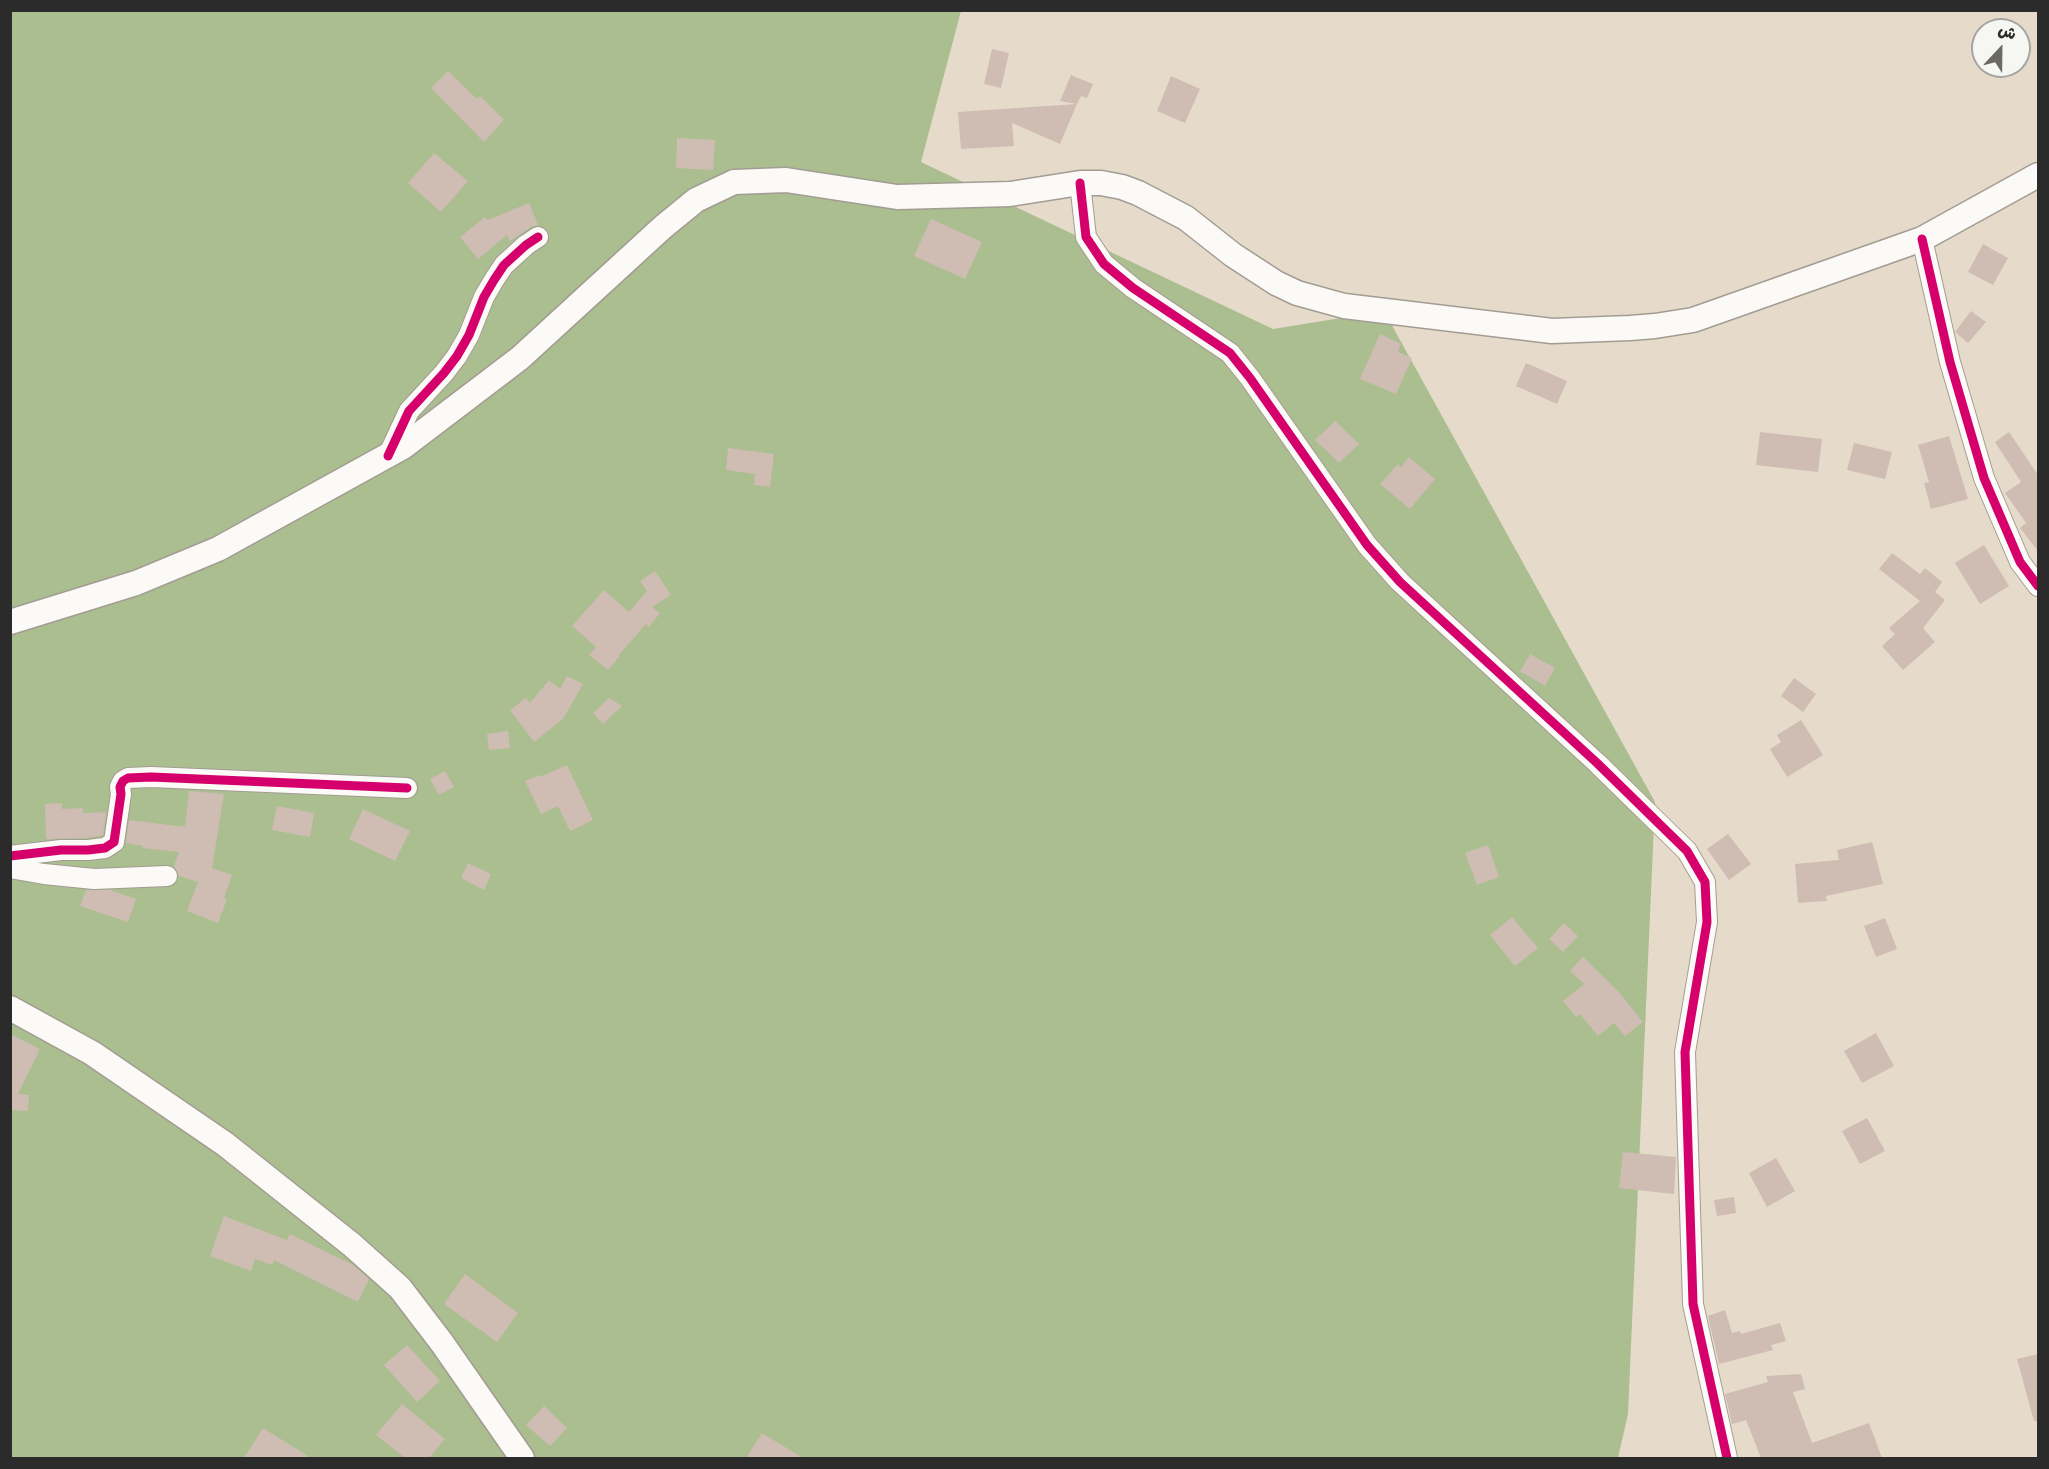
<!DOCTYPE html>
<meta charset="utf-8">
<style>
body{margin:0}
#map{position:relative;width:2049px;height:1469px;overflow:hidden;background:#e6dbcb;font-family:Kalam,"Playpen Sans Arabic",sans-serif}
canvas{display:block}
.frame{position:absolute;inset:0;border:12px solid #2b2b2b;pointer-events:none}
.north{position:absolute;left:1971px;top:18px;width:60px;height:60px;box-sizing:border-box;background:#f6f6f2;border:2px solid #a5a5a2;border-radius:50%;rotate:22deg;font-size:16px;font-weight:700;line-height:24px;text-align:center;color:#2b2b2b}
.north::after{content:'';display:block;margin:auto;width:21px;height:27px;background:#6c6963;clip-path:polygon(50% 0,100% 100%,50% 72%,0 100%)}
</style>
<div id="map">
<canvas width="2049" height="1469"></canvas>
<div class="frame"></div>
<div class="north">ش</div>
</div>
<script>
const c = document.querySelector('canvas').getContext('2d');
c.lineJoin = 'round';
function paint(path, color) {
  c.fillStyle = color;
  c.fill(path, 'evenodd');
}
function poly(rows) {
  const path = new Path2D();
  for (const r of rows) {
    path.moveTo(r[0], r[1]);
    for (let i = 2; i < r.length; i += 2) path.lineTo(r[i], r[i + 1]);
  }
  return path;
}
function strokePath(path, color, width, dash) {
  c.strokeStyle = color;
  c.lineWidth = width;
  c.lineCap = dash ? 'butt' : 'round';
  c.setLineDash(dash || []);
  c.stroke(path);
}
const forest = poly([
 [10,11,961,11,921,162,1273,329,1384,311,1655,802,1628,1414,1618,1458,11,1458]
]);
const building = poly([
 [992,49,1009,53,1001,88,984,84],
 [448,71,477,99,480,96,504,120,484,142,431,88],
 [1071,75,1093,84,1087,98,1081,96,1077,104,1060,101],
 [1171,76,1200,89,1185,123,1157,111],
 [1077,104,1060,144,1012,123,1014,146,961,149,958,112],
 [677,138,715,140,713,170,676,168],
 [434,153,468,181,441,212,408,183],
 [529,203,538,225,531,227,510,241,507,235,478,259,460,237,485,217,488,220],
 [931,219,982,242,965,279,914,256],
 [1983,244,2008,258,1993,285,1968,272],
 [1971,311,1986,322,1968,343,1955,332],
 [1380,334,1401,344,1398,352,1412,358,1396,394,1360,379],
 [1526,363,1567,381,1557,404,1516,386],
 [1335,421,1359,444,1339,463,1315,440],
 [1760,432,1822,439,1818,472,1756,465],
 [2009,432,2038,475,2038,551,2020,528,2026,523,2005,493,2021,482,1995,442],
 [1949,436,1968,499,1931,509,1924,483,1929,482,1918,445],
 [1854,443,1892,452,1885,479,1847,470],
 [728,448,774,454,770,487,754,485,755,474,726,470],
 [1409,457,1435,479,1410,509,1380,484,1398,464,1401,467],
 [1984,545,2009,586,1980,604,1955,563],
 [1892,553,1920,574,1925,568,1942,582,1935,592,1945,600,1923,628,1935,642,1903,670,1882,646,1895,634,1889,628,1920,601,1879,569],
 [655,571,671,595,652,607,660,613,649,627,646,624,619,655,620,656,608,670,589,655,596,647,572,626,604,590,629,612,647,591,640,581],
 [1530,654,1555,668,1545,686,1520,671],
 [567,676,583,684,563,719,534,742,510,710,526,698,530,703,549,680,560,689],
 [1794,678,1816,694,1803,712,1781,696],
 [609,698,622,706,603,724,593,713],
 [1801,720,1823,755,1787,777,1770,749,1781,742,1777,735],
 [508,731,510,748,489,750,487,734],
 [567,765,593,820,570,831,558,806,541,814,525,781,539,775,540,777],
 [445,771,454,787,439,795,430,779],
 [189,791,224,794,212,868,232,875,224,898,227,899,218,923,187,911,198,882,179,876,174,866,179,852,142,848,143,846,126,843,129,820,185,827],
 [62,803,62,809,83,808,83,813,106,812,103,835,87,838,46,839,45,804],
 [277,806,314,813,310,837,272,830],
 [363,809,410,831,395,861,349,839],
 [1728,834,1751,864,1729,880,1707,849],
 [1872,842,1883,884,1826,896,1827,901,1798,903,1795,864,1839,860,1837,850],
 [1488,845,1499,877,1477,885,1465,853],
 [468,863,491,874,484,890,461,878],
 [86,890,110,890,136,899,128,922,80,906],
 [1512,917,1538,948,1515,966,1490,935],
 [1885,918,1897,949,1876,957,1864,926],
 [1564,923,1578,936,1563,952,1549,939],
 [1583,957,1619,992,1643,1022,1625,1036,1614,1023,1598,1036,1580,1014,1576,1017,1563,1001,1584,984,1570,971],
 [1876,1033,1894,1066,1862,1083,1844,1051],
 [10,1034,40,1049,18,1094,29,1095,28,1111,10,1110],
 [1867,1118,1885,1151,1860,1164,1842,1131],
 [1623,1152,1676,1157,1674,1194,1619,1188],
 [1776,1158,1795,1191,1767,1207,1749,1173],
 [1734,1197,1736,1213,1717,1216,1714,1200],
 [224,1216,287,1240,290,1234,353,1265,369,1279,358,1302,274,1260,272,1265,255,1259,251,1271,210,1256],
 [465,1274,518,1313,497,1342,444,1304],
 [1725,1310,1732,1333,1740,1331,1741,1334,1780,1323,1786,1341,1771,1345,1773,1350,1719,1364,1708,1316],
 [407,1345,440,1381,417,1402,384,1365],
 [2038,1354,2038,1421,2034,1421,2017,1359],
 [1801,1374,1805,1389,1793,1392,1812,1443,1869,1423,1882,1458,1761,1458,1746,1420,1732,1424,1725,1394,1768,1382,1766,1376],
 [402,1404,445,1439,429,1458,405,1458,376,1435],
 [544,1406,567,1428,550,1446,526,1425],
 [263,1428,311,1458,244,1458],
 [762,1433,803,1458,746,1458]
]);
const minor = poly([
 [1080,183,1086,237,1104,264,1133,288,1230,353,1250,378,1367,545,1400,582,1597,763,1687,851,1705,882,1707,922,1685,1052,1693,1304,1727,1458],
 [1922,239,1950,362,1984,478,2020,562,2038,586],
 [388,456,409,411,444,373,457,356,469,335,484,297,494,280,504,265,526,245,538,237],
 [10,856,61,850,88,850,105,848,114,842,121,794,120,787,123,781,128,778,151,777,407,788],
 [10,868,44,874,94,879,167,876]
]);
const major = poly([
 [10,622,136,583,218,549,403,447,520,358,663,227,696,200,734,182,786,180,897,197,1010,194,1080,183,1101,183,1122,187,1138,193,1186,218,1233,255,1276,283,1297,293,1344,306,1552,331,1630,328,1655,326,1693,320,1922,239,2038,175],
 [10,1008,92,1053,225,1144,352,1245,400,1288,442,1343,522,1458]
]);
const cycleway = poly([
 [1080,183,1086,237,1104,264,1133,288,1230,353,1250,378,1367,545,1400,582,1597,763,1687,851,1705,882,1707,922,1685,1052,1693,1304,1727,1458],
 [1922,239,1950,362,1984,478,2020,562,2038,586],
 [388,456,409,411,444,373,457,356,469,335,484,297,494,280,504,265,526,245,538,237],
 [10,856,61,850,88,850,105,848,114,842,121,794,120,787,123,781,128,778,151,777,407,788]
]);
paint(forest, '#abbe90');
paint(building, '#cfbcb3');
strokePath(minor, '#a29c93', 22);
strokePath(major, '#a29c93', 27);
strokePath(minor, '#fbfaf7', 20);
strokePath(major, '#fbfaf7', 24);
strokePath(cycleway, '#d6006c', 9);
</script>
